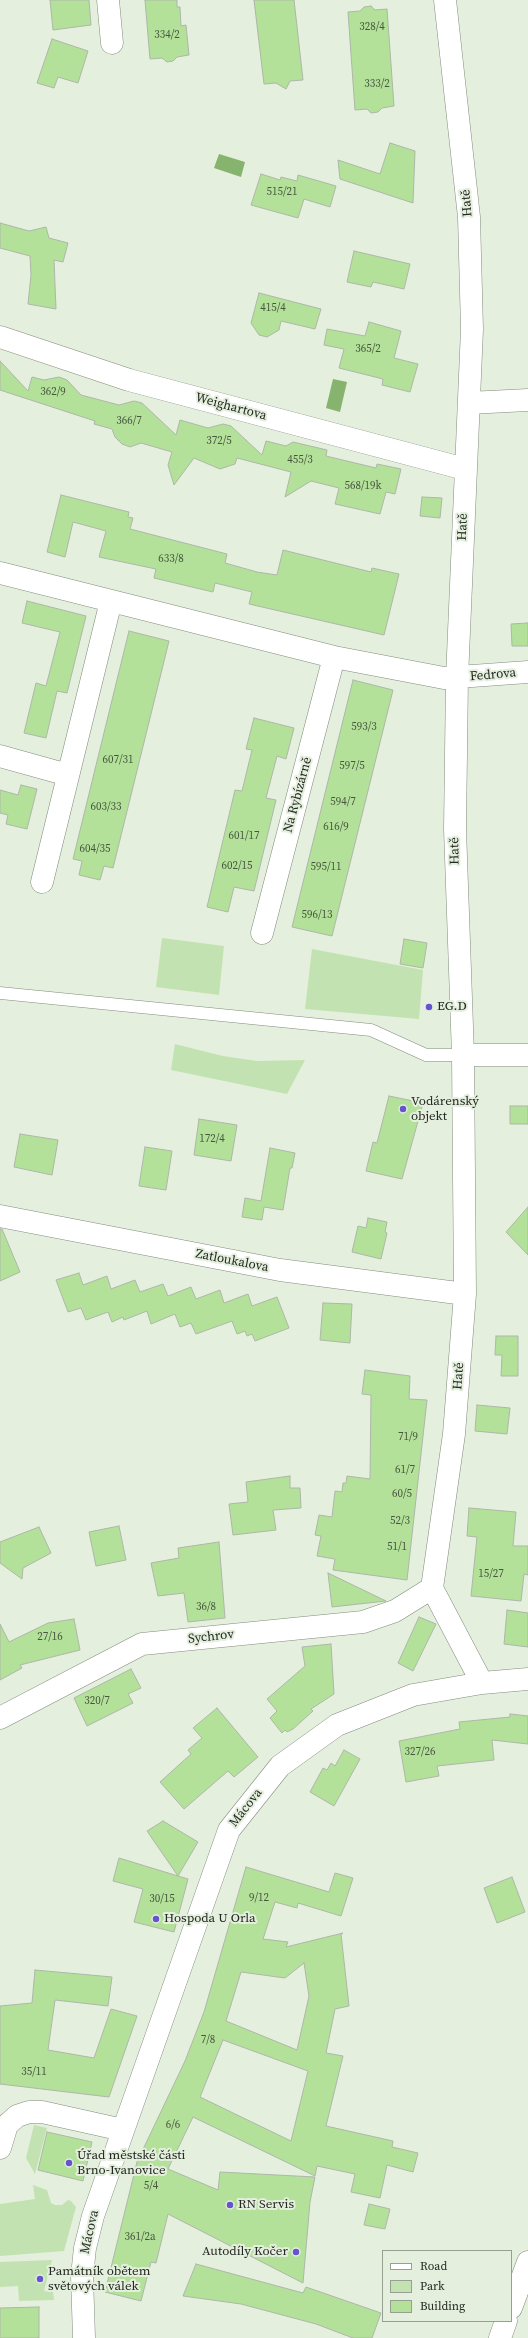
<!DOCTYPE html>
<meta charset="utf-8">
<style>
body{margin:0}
#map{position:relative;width:528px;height:2338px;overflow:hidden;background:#e4efde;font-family:"Source Serif 4",serif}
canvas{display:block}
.legend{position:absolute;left:382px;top:2250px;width:130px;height:72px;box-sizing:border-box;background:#e4efde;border:1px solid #979f93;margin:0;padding:5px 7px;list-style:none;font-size:12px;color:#242822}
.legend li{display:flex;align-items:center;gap:8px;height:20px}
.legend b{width:20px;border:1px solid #979f93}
</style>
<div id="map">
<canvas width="528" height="2338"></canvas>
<ul class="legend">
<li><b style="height:5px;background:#fff"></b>Road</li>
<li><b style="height:11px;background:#c2e3b1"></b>Park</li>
<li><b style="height:11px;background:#b3e199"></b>Building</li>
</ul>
</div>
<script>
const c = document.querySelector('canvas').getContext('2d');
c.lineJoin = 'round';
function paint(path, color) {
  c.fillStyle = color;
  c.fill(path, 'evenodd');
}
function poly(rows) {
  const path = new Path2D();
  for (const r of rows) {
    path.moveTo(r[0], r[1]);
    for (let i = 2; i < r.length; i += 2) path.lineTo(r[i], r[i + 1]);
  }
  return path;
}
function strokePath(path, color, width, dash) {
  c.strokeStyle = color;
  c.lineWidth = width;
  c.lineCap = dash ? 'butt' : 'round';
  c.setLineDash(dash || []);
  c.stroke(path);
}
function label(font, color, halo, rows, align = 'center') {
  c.font = font + ' "Source Serif 4",serif';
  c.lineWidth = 4;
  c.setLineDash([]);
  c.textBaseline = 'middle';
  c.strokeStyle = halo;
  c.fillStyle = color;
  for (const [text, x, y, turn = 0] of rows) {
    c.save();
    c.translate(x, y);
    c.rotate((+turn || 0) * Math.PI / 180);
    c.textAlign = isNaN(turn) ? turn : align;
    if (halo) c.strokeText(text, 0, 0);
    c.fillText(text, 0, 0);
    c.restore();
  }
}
const green = poly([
 [162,938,224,946,219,995,156,987],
 [312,949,423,970,419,1019,305,1009],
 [175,1044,223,1056,257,1061,305,1060,287,1094,171,1070],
 [34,2125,47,2128,35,2174,26,2158],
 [33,2185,47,2190,51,2203,55,2205,62,2205,68,2200,71,2201,76,2207,64,2251,0,2256,0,2204,35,2199],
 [52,2260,44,2291,53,2292,54,2300,19,2301,18,2286,0,2287,0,2262]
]);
const water = poly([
 [219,154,245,162,241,177,214,168],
 [333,379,347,382,340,412,326,408]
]);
const building = poly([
 [50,0,89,0,91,25,53,30,50,0],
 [145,0,177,0,177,7,180,7,181,26,186,25,189,55,177,57,173,61,167,62,162,58,150,59,145,0],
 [254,0,294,0,303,80,290,81,286,89,276,83,264,84,254,0],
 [371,6,375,10,387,9,394,106,382,108,378,112,371,113,367,109,355,110,348,12,360,11,364,7,371,6],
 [52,39,88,51,78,83,58,77,54,88,37,83,52,39],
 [390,143,415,151,413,203,340,179,338,160,380,174,390,143],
 [261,174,280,180,281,177,297,181,298,175,336,186,330,207,304,199,298,218,251,205,261,174],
 [0,223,29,231,46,227,49,238,68,243,63,262,54,260,56,309,28,304,31,275,30,256,0,248,0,223],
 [354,251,410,264,404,289,373,282,371,287,347,282,354,251],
 [259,293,321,309,315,329,281,321,279,330,267,337,259,335,251,323,259,293],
 [369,322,401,331,394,358,418,364,410,392,382,385,383,379,339,368,344,349,324,345,327,329,365,336,369,322],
 [0,361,28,391,32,377,44,380,59,377,67,380,81,395,119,405,134,401,142,403,176,435,180,420,208,428,223,424,231,426,262,455,266,441,286,446,293,442,327,450,326,456,376,468,377,464,401,469,395,494,386,492,380,514,335,504,339,488,311,481,285,497,291,472,237,458,235,464,220,469,194,458,174,485,168,465,172,452,141,443,130,447,122,444,115,437,112,429,94,424,95,421,0,390,0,361],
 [61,495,129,512,128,517,133,518,130,529,227,554,225,563,257,572,277,575,283,550,371,572,372,568,399,574,384,635,249,604,252,592,215,583,213,592,154,578,156,569,99,557,106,531,73,522,65,557,47,552,61,495],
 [422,497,442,498,440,518,420,516,422,497],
 [27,601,86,616,67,693,57,691,46,738,24,733,36,683,46,686,60,632,22,623,27,601],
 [528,623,528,646,512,646,511,624,528,623],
 [129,631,169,641,113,868,104,866,100,880,79,875,82,861,73,859,129,631],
 [353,680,393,690,332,936,292,927,353,680],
 [254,718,294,728,286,759,277,756,266,798,276,800,254,891,234,887,228,912,207,907,235,790,242,791,252,750,246,749,254,718],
 [21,785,37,789,27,829,6,824,8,815,0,813,0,790,18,795,21,785],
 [404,939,427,943,423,968,400,964,404,939],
 [389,1096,423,1103,402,1179,366,1171,373,1142,377,1143,389,1096],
 [510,1106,528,1106,528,1124,510,1124,510,1106],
 [199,1119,237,1125,231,1161,194,1155,199,1119],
 [20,1134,58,1140,52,1175,14,1167,20,1134],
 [145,1147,172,1151,166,1190,139,1186,145,1147],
 [270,1148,295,1153,292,1168,290,1168,283,1210,264,1207,262,1220,242,1217,245,1198,261,1201,270,1148],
 [528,1207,528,1255,506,1232,528,1207],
 [368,1218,387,1222,385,1232,387,1233,381,1259,352,1252,358,1226,366,1228,368,1218],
 [0,1229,2,1229,20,1272,0,1281,0,1229],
 [79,1273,83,1285,107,1276,111,1289,135,1280,140,1292,163,1284,168,1296,191,1287,196,1299,220,1290,224,1303,248,1294,252,1306,277,1297,289,1328,255,1341,252,1334,247,1336,245,1331,237,1334,232,1321,196,1334,191,1323,180,1327,175,1314,151,1324,147,1311,124,1320,123,1317,112,1322,108,1312,86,1320,81,1308,68,1312,56,1280,79,1273],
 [323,1303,352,1304,350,1343,320,1340,323,1303],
 [496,1336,518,1336,518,1376,501,1376,502,1355,495,1355,496,1336],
 [365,1370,410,1376,409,1399,427,1400,407,1580,333,1570,335,1559,317,1556,321,1536,315,1535,319,1515,332,1517,335,1491,342,1492,343,1483,346,1483,347,1476,370,1479,371,1395,362,1394,365,1370],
 [477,1405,510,1408,507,1434,475,1431,477,1405],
 [290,1476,290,1488,300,1488,301,1508,273,1510,276,1530,233,1535,229,1504,248,1502,246,1482,290,1476],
 [469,1508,516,1512,513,1546,528,1546,528,1575,524,1574,521,1601,471,1596,477,1537,467,1536,469,1508],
 [119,1526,126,1560,96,1566,89,1532,119,1526],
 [39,1527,51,1553,23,1568,22,1579,0,1563,0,1542,39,1527],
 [219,1542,225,1618,188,1622,184,1593,158,1596,151,1563,179,1558,178,1548,219,1542],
 [328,1573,386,1601,332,1607,328,1573],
 [507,1610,528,1613,528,1647,504,1644,507,1610],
 [419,1617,436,1624,413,1671,398,1663,419,1617],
 [74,1619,80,1650,20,1665,22,1668,0,1680,0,1624,9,1642,48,1623,74,1619],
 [331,1644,334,1694,311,1709,313,1711,293,1729,287,1732,285,1730,282,1733,270,1718,277,1711,267,1699,305,1666,302,1647,331,1644],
 [131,1669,141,1688,128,1694,133,1703,87,1726,74,1698,131,1669],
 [217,1708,258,1757,234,1777,228,1771,184,1809,160,1782,191,1754,188,1750,202,1738,193,1728,217,1708],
 [510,1714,528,1716,528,1744,492,1740,494,1760,437,1766,439,1776,406,1782,399,1741,460,1729,459,1722,510,1717,510,1714],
 [344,1750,360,1759,334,1806,310,1792,323,1768,327,1770,331,1763,335,1766,344,1750],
 [163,1821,198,1842,178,1876,188,1879,174,1932,134,1922,143,1889,113,1881,119,1858,178,1876,147,1831,163,1821],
 [246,1867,329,1892,335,1873,353,1878,341,1916,298,1903,297,1908,275,1902,263,1939,288,1942,286,1947,343,1933,341,1934,349,2006,335,2009,326,2053,343,2056,326,2126,393,2141,392,2147,418,2153,413,2172,387,2165,380,2198,351,2192,355,2174,317,2166,315,2176,193,2117,168,2169,218,2190,220,2172,315,2177,310,2202,303,2283,168,2214,156,2263,151,2262,141,2301,105,2292,137,2162,185,2061,204,2012,246,1867],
 [304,1963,309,1996,297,2050,226,2021,241,1972,285,1978,304,1963],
 [223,2040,308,2071,291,2141,200,2097,223,2040],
 [512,1877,525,1912,497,1923,484,1888,512,1877],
 [35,1970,112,1977,108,2006,55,2000,48,2050,94,2058,111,2009,137,2016,109,2097,0,2084,0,2006,32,2003,35,1970],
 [47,2132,92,2142,83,2181,38,2170,47,2132],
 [369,2204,390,2209,385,2229,364,2225,369,2204],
 [196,2264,303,2293,306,2287,381,2313,372,2338,353,2338,316,2324,241,2304,183,2296,196,2264],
 [39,2307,39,2338,0,2338,0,2308,39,2307]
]);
const service = poly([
 [0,993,371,1030,426,1055,463,1055]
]);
const minor = poly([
 [108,0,112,43],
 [445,0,469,217,472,329,457,678,455,829,463,1055,465,1294,454,1434,432,1588,482,1683],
 [0,337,129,380,465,469],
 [469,403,528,400],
 [0,573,334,657,444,678,528,672],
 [0,756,68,775],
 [42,882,111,601],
 [262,933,334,657],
 [463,1055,528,1055],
 [0,1216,280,1270,465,1294],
 [0,1718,142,1644,363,1622,395,1611,432,1588],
 [0,2148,7,2125,17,2116,29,2112,42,2112,123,2130],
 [511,2308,528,2262],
 [84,2338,82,2276,85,2248,93,2216,229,1830,280,1766,337,1725,413,1695,482,1683,528,1679],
 [500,2338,506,2321]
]);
const markers = [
 [429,1007,4,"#6554cd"],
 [403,1109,4,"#6554cd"],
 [156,1919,4,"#6554cd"],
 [69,2163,4,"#6554cd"],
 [230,2205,4,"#6554cd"],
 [296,2252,4,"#6554cd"],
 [40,2279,4,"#6554cd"]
];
const numberNames = [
 ["328/4",372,27],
 ["334/2",167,35],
 ["333/2",377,84],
 ["515/21",282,192],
 ["415/4",273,308],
 ["365/2",368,349],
 ["362/9",53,392],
 ["366/7",129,421],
 ["372/5",219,441],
 ["455/3",300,460],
 ["568/19k",363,486],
 ["633/8",171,559],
 ["593/3",364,727],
 ["607/31",118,760],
 ["597/5",352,766],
 ["594/7",343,802],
 ["603/33",106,807],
 ["616/9",336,827],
 ["601/17",244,836],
 ["604/35",95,849],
 ["602/15",237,866],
 ["595/11",326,867],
 ["596/13",317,915],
 ["172/4",212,1139],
 ["71/9",408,1437],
 ["61/7",405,1470],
 ["60/5",402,1494],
 ["52/3",400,1521],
 ["51/1",397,1547],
 ["15/27",491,1574],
 ["36/8",206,1607],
 ["27/16",50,1637],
 ["320/7",97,1701],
 ["327/26",420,1752],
 ["9/12",259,1898],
 ["30/15",162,1899],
 ["7/8",208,2040],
 ["35/11",34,2072],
 ["6/6",173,2125],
 ["5/4",151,2186],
 ["361/2a",140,2237]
];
const streetNames = [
 ["Hatě",467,203,-95],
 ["Weighartova",231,407,15],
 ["Hatě",463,527,-88],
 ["Fedrova",493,675,-5],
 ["Na Rybízárně",298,795,-75],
 ["Hatě",455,851,-91],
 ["Zatloukalova",232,1261,11],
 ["Hatě",459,1376,-86],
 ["Sychrov",211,1637,-6],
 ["Mácova",246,1808,-52],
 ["Mácova",90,2232,-77]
];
const poiNames = [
 ["EG.D",437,1007],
 ["Vodárenský",411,1102],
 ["objekt",411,1117],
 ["Hospoda U Orla",164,1919],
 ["Úřad městské části",77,2156],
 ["Brno-Ivanovice",77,2171],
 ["RN Servis",238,2205],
 ["Autodíly Kočer",288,2252,"right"],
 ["Památník obětem",48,2272],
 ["světových válek",48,2287]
];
paint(green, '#c2e3b1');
paint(water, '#86b36d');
paint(building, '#b3e199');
strokePath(building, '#adb7a8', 1);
strokePath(service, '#828c7d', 13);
strokePath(minor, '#828c7d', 23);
strokePath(service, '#fff', 12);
strokePath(minor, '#fff', 22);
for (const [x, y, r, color] of markers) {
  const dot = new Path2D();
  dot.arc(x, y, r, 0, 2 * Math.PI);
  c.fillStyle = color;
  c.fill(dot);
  strokePath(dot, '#e4efde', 1.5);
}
label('11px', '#485640', null, numberNames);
label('13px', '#242822', '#e4efde', streetNames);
label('13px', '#242822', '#e4efde', poiNames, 'left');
</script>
